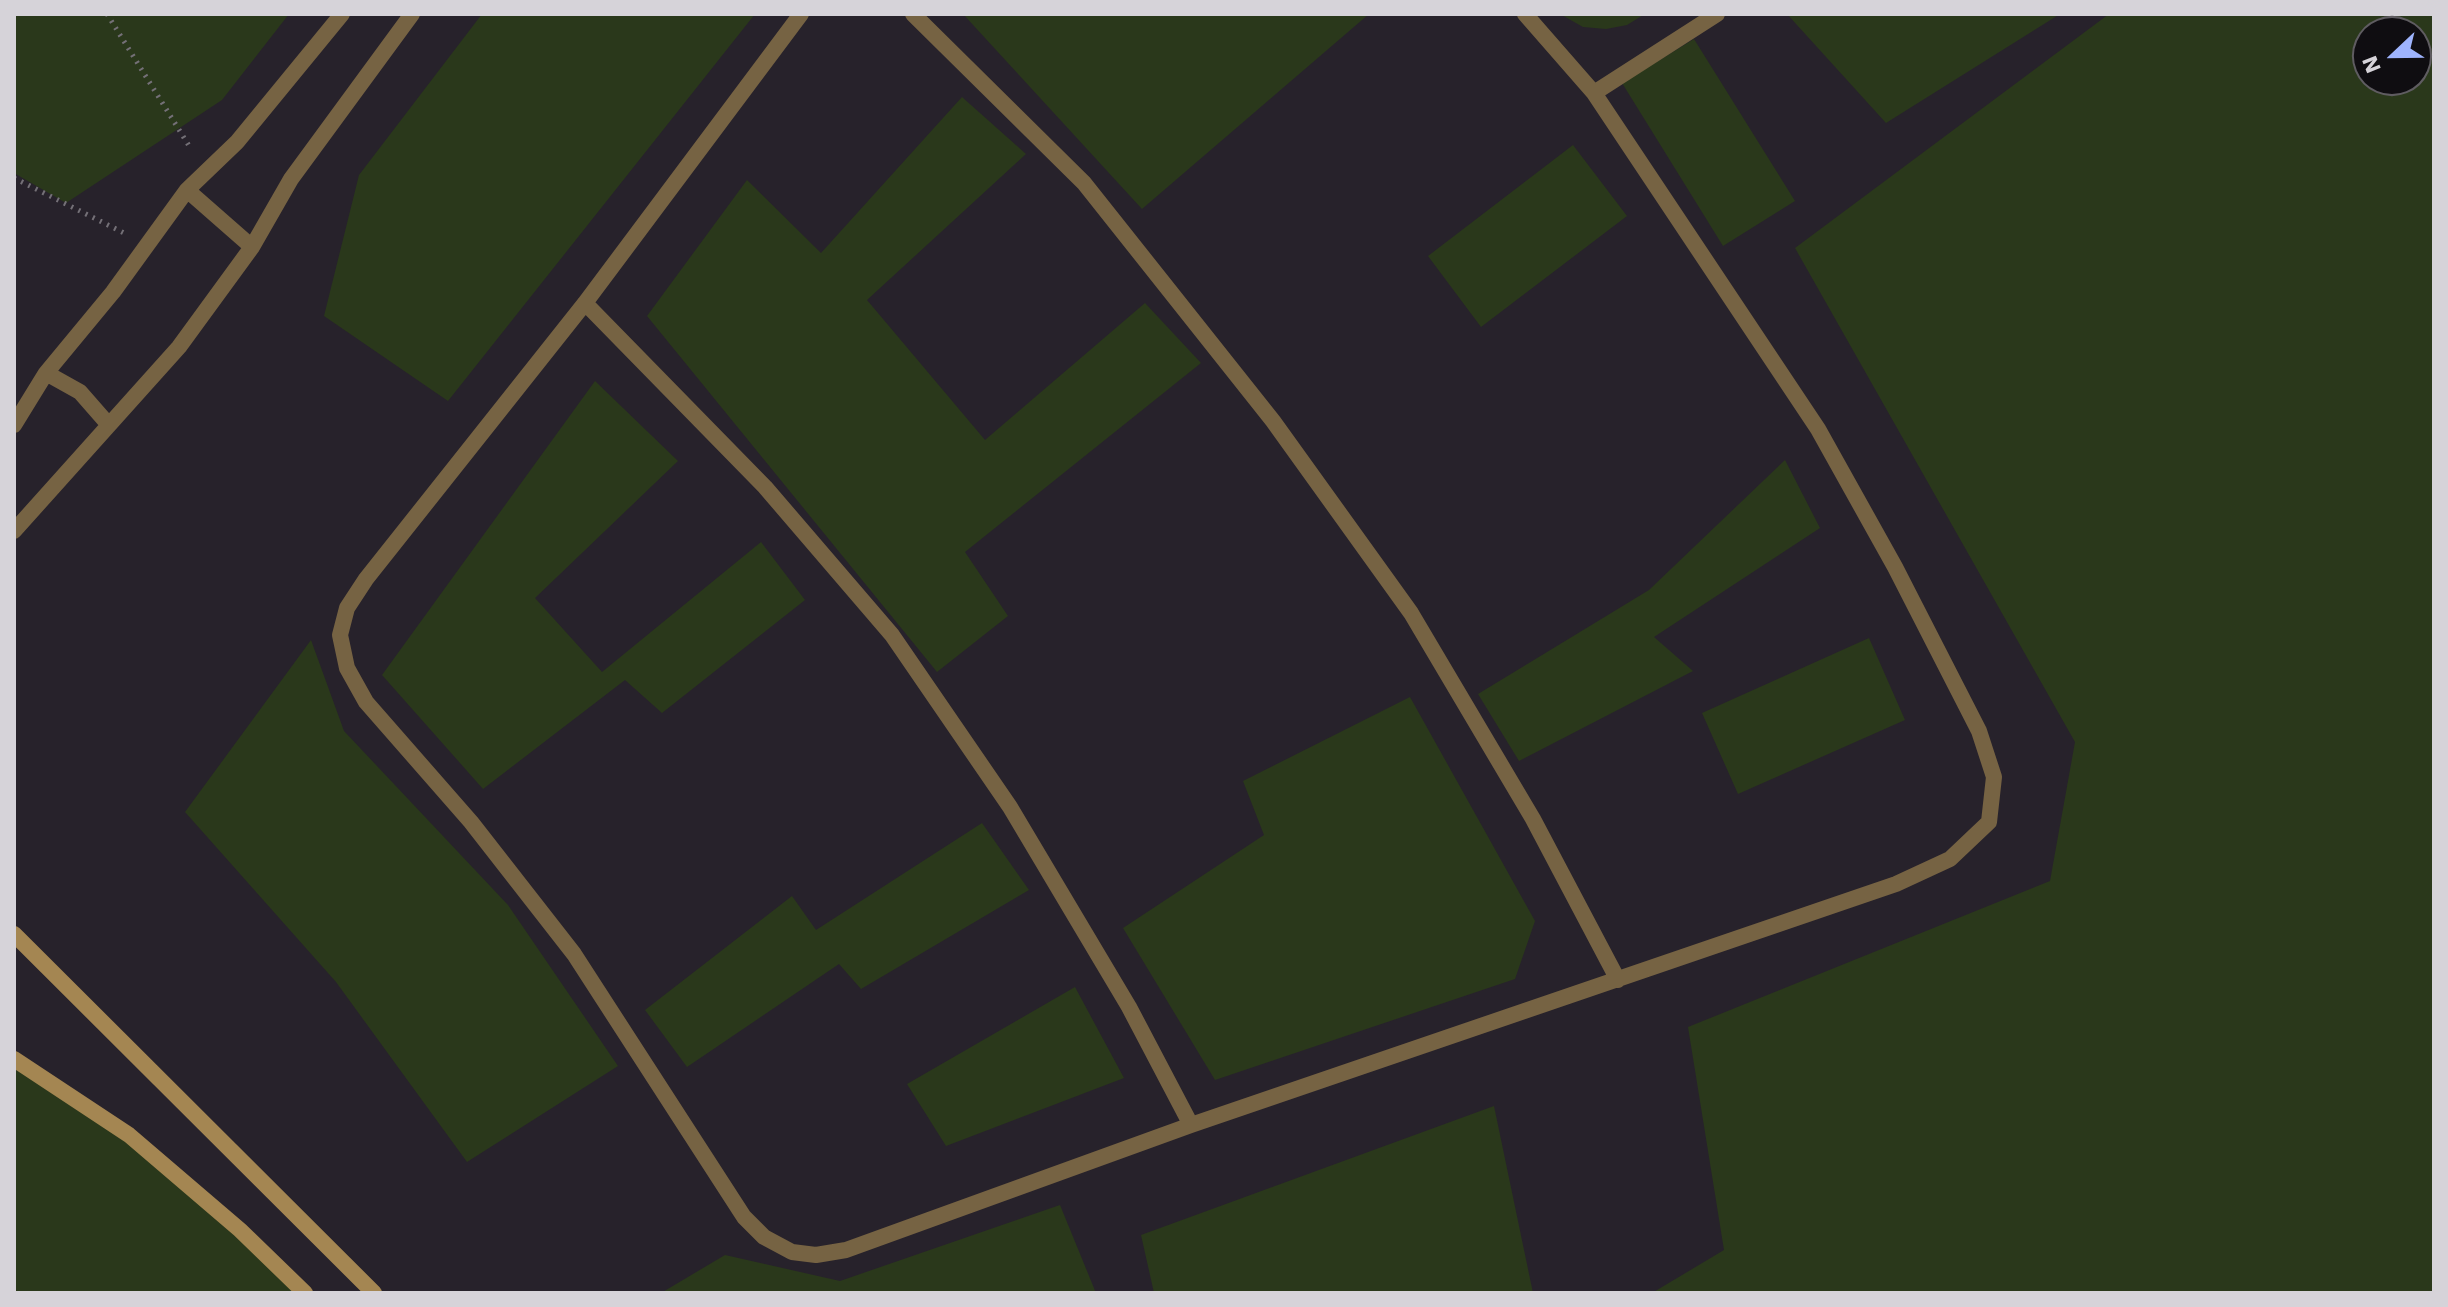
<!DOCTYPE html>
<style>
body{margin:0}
#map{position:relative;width:2448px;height:1307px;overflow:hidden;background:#27222b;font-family:"Work Sans",sans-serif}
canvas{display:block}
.frame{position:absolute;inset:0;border:16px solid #d6d3d9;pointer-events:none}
.north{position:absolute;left:2352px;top:16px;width:80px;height:80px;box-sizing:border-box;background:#0f0d11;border:2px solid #5f5c61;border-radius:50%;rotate:248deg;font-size:22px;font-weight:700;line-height:32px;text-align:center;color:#d6d3d9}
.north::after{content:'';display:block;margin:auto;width:28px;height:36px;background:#9eb3fd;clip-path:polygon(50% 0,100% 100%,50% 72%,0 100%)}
</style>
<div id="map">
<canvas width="2448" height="1307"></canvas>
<div class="frame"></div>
<div class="north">N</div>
</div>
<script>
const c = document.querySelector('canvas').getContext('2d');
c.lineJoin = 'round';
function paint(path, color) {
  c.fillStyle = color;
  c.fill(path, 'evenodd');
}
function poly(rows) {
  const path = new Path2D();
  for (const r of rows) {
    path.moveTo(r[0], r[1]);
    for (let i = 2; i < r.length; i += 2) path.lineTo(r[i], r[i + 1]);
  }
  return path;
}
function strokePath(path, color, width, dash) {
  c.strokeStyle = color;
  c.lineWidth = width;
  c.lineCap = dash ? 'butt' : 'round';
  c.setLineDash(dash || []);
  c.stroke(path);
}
const green = poly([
 [14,14,289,14,222,100,66,203,14,173],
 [482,14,755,14,448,401,324,316,359,175],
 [963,14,1369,14,1142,209],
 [1560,14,1645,14,1627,25,1606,29,1583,27],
 [1787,14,2060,14,1886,123],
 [2109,14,2434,14,2434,1293,1652,1293,1724,1250,1688,1027,2050,881,2075,742,1795,248],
 [2368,32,2416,32,2416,80,2368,80],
 [1694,39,1795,201,1723,246,1622,83],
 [962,97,1026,154,867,300,985,440,1145,303,1201,363,965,552,1008,616,937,672,647,316,747,180,821,253],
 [1573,145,1627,216,1481,327,1428,256],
 [595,381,678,461,535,598,602,672,761,542,805,600,662,713,625,680,483,789,382,675],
 [1785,460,1820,528,1654,637,1693,671,1519,761,1478,694,1649,590],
 [1869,638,1905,720,1738,794,1702,713],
 [311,640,344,731,508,905,618,1066,467,1162,336,982,185,812],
 [1410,697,1535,921,1515,979,1215,1080,1123,928,1264,835,1243,781],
 [982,823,1029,890,861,989,839,964,687,1067,645,1010,792,896,816,930],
 [1075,987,1124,1078,946,1146,907,1084],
 [14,1059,129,1135,305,1293,14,1293],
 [1494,1106,1533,1293,1154,1293,1141,1235],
 [1060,1205,1096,1293,661,1293,725,1255,840,1281]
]);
const path = poly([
 [107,14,191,149],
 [14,178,124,233]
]);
const street = poly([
 [801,14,585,303,366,579,347,608,340,635,347,668,366,702,471,822,574,954,744,1217,764,1237,792,1252,816,1255,846,1250,1191,1125,1896,884,1950,859,1989,822,1994,777,1979,731,1895,567,1818,429,1594,93,1525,14],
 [913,14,1084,183,1273,421,1411,613,1533,819,1618,980],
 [1594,93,1717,14],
 [187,190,252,247],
 [585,303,765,487,892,635,1010,807,1129,1007,1191,1125],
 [46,373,80,392,108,424],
 [14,425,46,373,113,292,187,190,237,142,342,14],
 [14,531,179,347,252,247,291,179,412,14]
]);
const secondary = poly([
 [14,934,374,1293],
 [14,1059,129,1135,240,1230,305,1293]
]);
paint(green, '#2a381b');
strokePath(path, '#747077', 5, [2, 6]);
strokePath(street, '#766343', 16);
strokePath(secondary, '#a48652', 16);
</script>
